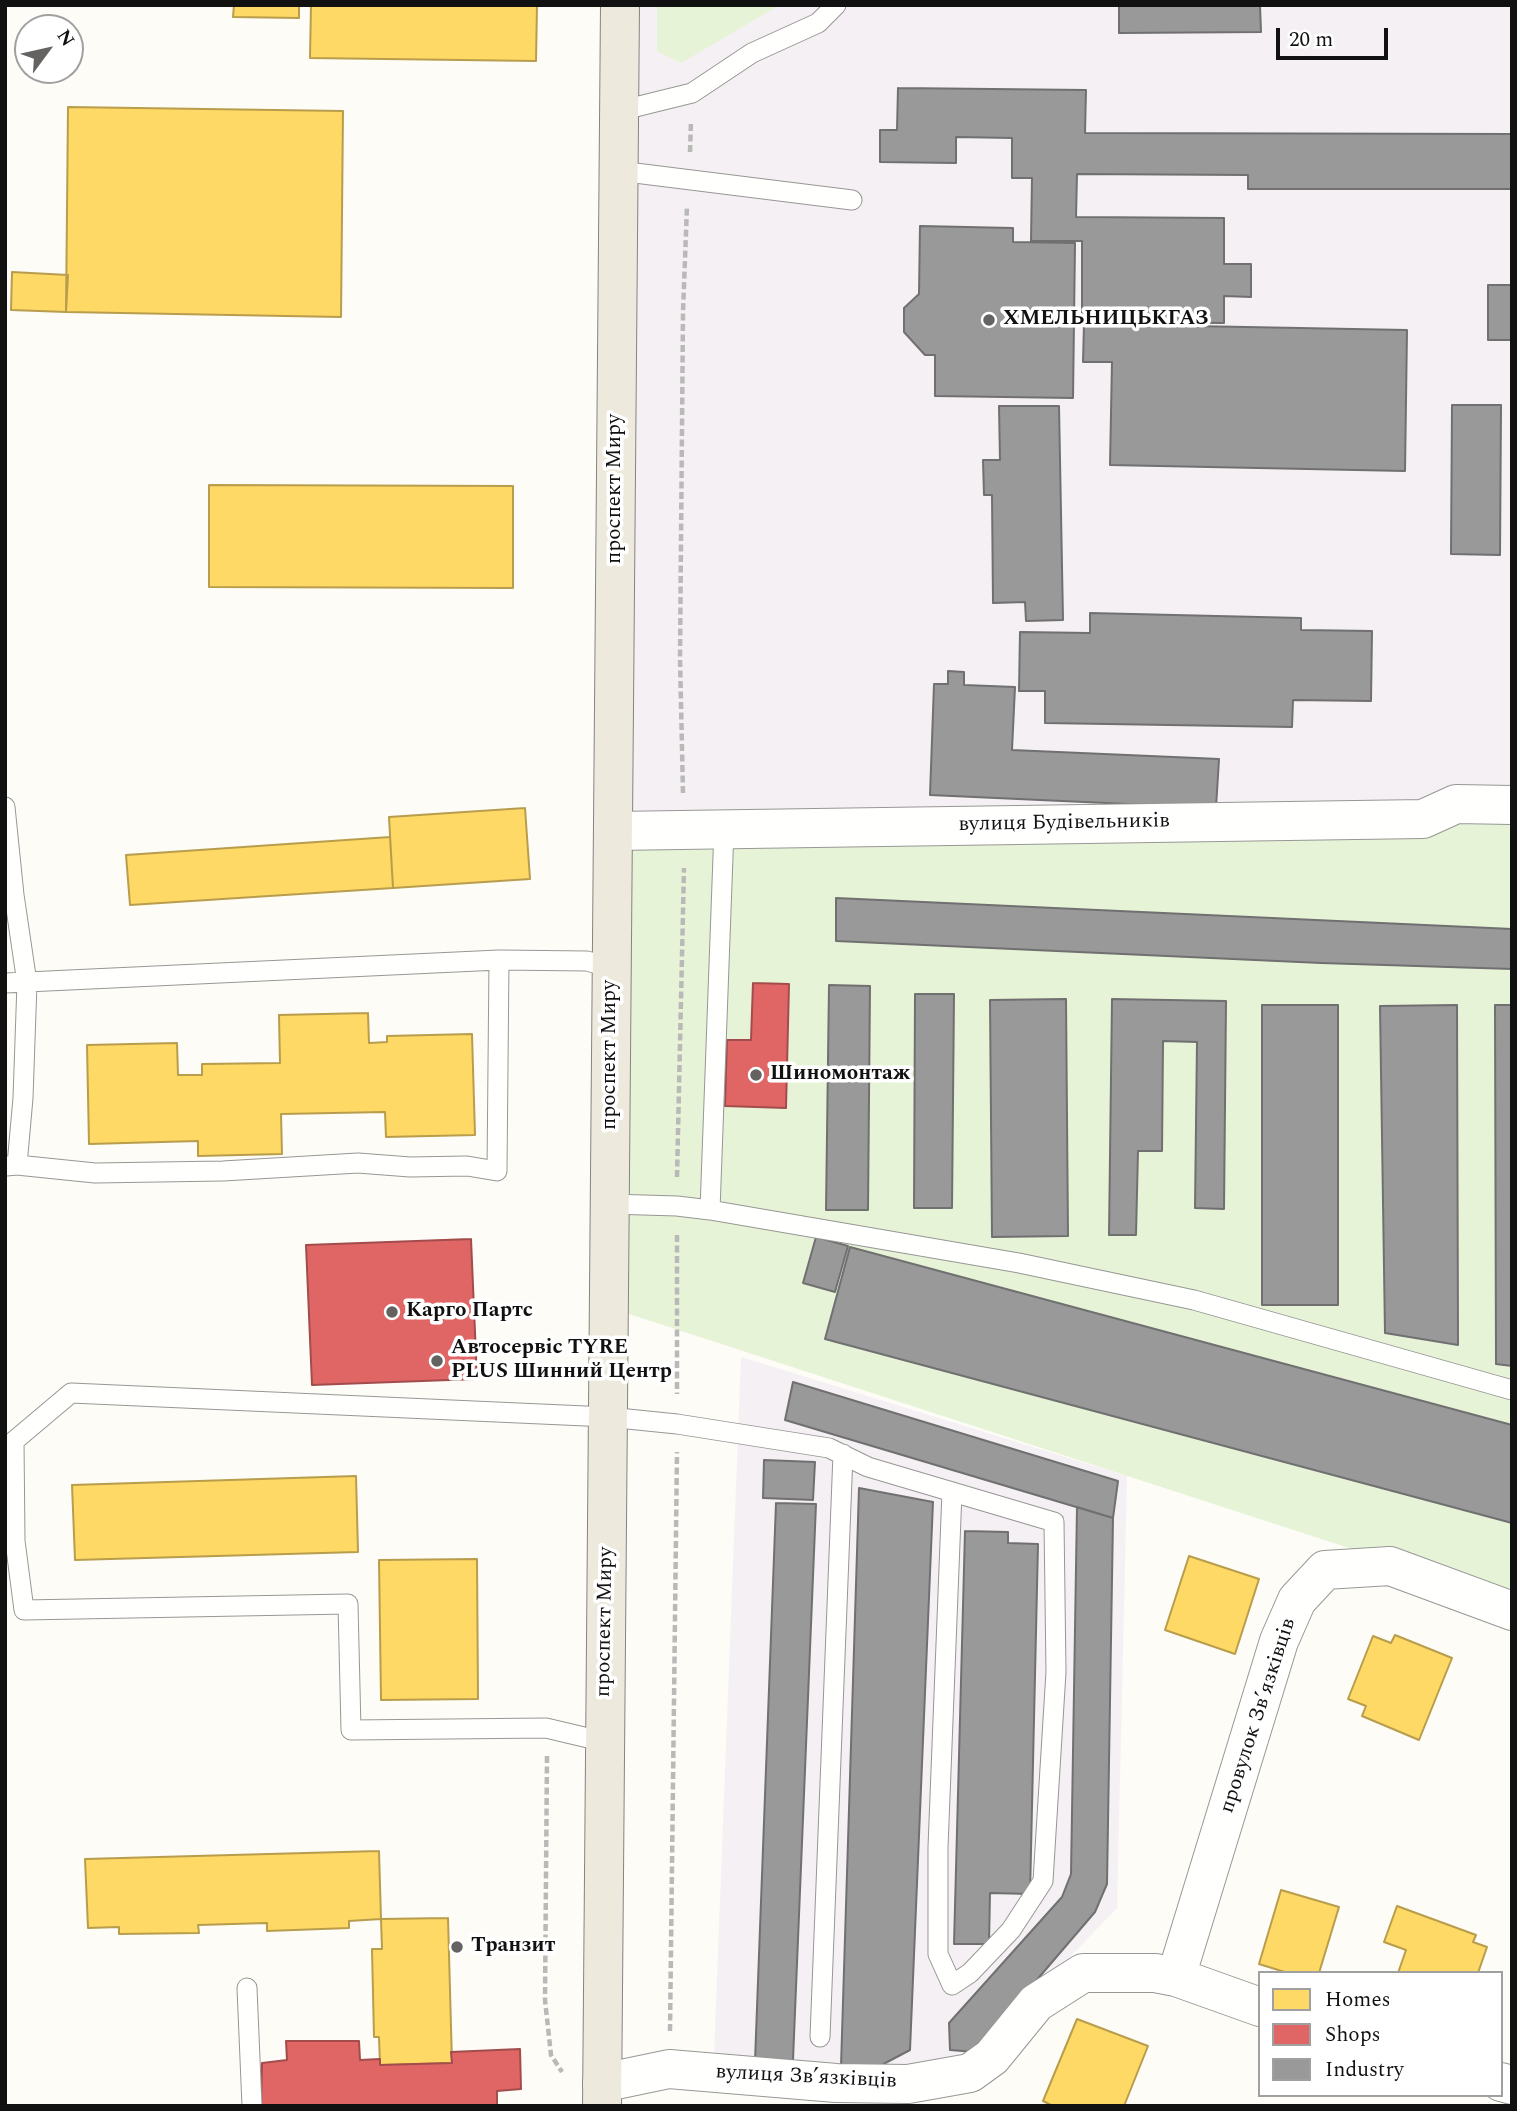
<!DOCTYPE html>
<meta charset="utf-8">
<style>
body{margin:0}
#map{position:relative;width:1517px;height:2111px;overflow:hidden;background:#fdfcf7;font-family:Spectral,serif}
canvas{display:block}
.frame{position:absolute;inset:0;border:7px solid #111;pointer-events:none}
.legend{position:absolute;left:1258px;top:1971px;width:245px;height:126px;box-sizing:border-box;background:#fff;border:2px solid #a0a0a0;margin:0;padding:9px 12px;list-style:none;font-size:21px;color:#111}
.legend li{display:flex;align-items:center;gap:14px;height:35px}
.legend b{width:35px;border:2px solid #a0a0a0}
.north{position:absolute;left:14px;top:14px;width:70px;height:70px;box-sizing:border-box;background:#fff;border:2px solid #a0a0a0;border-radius:50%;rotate:57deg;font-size:19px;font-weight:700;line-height:28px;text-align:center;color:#111}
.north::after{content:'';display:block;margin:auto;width:24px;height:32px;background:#646362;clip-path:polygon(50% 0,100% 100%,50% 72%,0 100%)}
.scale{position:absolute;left:1276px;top:28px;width:112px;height:32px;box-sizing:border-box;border:4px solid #111;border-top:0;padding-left:9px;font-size:21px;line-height:24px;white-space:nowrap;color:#111;-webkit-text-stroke:5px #fff;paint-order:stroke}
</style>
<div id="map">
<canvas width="1517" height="2111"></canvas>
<div class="frame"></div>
<ul class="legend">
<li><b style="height:19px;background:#ffd966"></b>Homes</li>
<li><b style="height:19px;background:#e06666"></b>Shops</li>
<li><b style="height:19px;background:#999"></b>Industry</li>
</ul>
<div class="north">N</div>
<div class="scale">20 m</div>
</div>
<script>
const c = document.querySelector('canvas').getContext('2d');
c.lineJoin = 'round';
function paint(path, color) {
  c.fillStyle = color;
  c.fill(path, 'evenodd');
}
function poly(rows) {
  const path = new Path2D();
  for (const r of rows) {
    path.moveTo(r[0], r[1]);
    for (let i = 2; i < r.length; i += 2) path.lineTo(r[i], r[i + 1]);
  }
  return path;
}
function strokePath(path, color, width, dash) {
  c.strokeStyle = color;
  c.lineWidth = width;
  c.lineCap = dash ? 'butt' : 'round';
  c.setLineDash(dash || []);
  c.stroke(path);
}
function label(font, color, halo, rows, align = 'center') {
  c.font = font + ' Spectral,serif';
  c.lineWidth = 7;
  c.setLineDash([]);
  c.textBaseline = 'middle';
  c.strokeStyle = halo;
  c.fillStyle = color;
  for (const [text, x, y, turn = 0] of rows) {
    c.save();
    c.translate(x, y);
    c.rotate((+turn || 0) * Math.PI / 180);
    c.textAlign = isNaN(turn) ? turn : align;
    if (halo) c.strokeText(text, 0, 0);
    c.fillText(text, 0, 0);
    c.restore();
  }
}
const industrial = poly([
 [638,5,1512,5,1512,821,630,846],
 [741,1357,1127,1476,1117,1908,975,2056,912,2070,714,2056]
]);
const green = poly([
 [657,5,780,5,681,63,657,51],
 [1459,820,1512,821,1512,1601,626,1313,630,846]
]);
const homes = poly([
 [234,5,299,5,299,18,233,17,234,5],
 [311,5,537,5,536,61,310,58,311,5],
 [68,107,343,111,341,317,66,312,68,107],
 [12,272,68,275,66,312,11,310,12,272],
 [209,485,513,486,513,588,209,587,209,485],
 [525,808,530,879,393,888,389,817,525,808],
 [390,837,393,888,130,905,126,855,390,837],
 [368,1013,369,1043,387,1042,387,1036,472,1034,475,1135,386,1137,385,1112,281,1114,282,1154,198,1156,198,1141,89,1144,87,1045,177,1043,178,1075,202,1075,202,1064,280,1063,279,1015,368,1013],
 [356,1476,358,1552,75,1560,72,1485,356,1476],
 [1189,1556,1259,1579,1235,1654,1165,1630,1189,1556],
 [477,1559,478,1699,381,1700,379,1560,477,1559],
 [1395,1635,1452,1658,1419,1740,1362,1716,1366,1706,1348,1699,1373,1636,1391,1643,1395,1635],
 [379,1851,381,1919,349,1921,349,1928,267,1931,267,1923,198,1925,199,1933,119,1934,119,1927,88,1928,85,1859,379,1851],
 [1281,1890,1339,1907,1319,1973,1288,1973,1259,1964,1281,1890],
 [1397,1906,1476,1935,1473,1942,1487,1947,1478,1973,1398,1973,1406,1950,1384,1942,1397,1906],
 [448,1918,452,2063,380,2065,379,2037,374,2037,372,1949,382,1949,381,1919,448,1918],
 [1077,2019,1148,2046,1124,2106,1053,2106,1043,2101,1077,2019]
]);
const shops = poly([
 [753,983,789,984,786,1108,725,1106,727,1040,751,1040,753,983],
 [471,1239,477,1379,312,1385,306,1245,471,1239],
 [286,2041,359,2041,360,2060,380,2059,380,2065,452,2063,451,2052,520,2049,521,2089,497,2091,497,2106,261,2106,262,2063,287,2060,286,2041]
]);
const industry = poly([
 [1119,5,1260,5,1261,32,1119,33,1119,5],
 [898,88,1086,90,1085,133,1512,134,1512,189,1248,189,1248,175,1077,174,1076,217,1224,218,1224,264,1251,264,1251,297,1224,296,1224,323,1082,322,1082,241,1031,241,1032,178,1012,178,1012,138,956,137,956,163,880,162,880,130,897,130,898,88],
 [920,226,1013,228,1013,242,1075,243,1073,398,935,396,935,355,925,355,904,332,904,308,919,294,920,226],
 [1488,285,1512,285,1512,340,1488,340,1488,285],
 [1084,324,1407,330,1405,471,1110,465,1112,362,1083,362,1084,324],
 [1452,405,1501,405,1500,555,1451,554,1452,405],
 [999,406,1059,406,1063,620,1026,621,1025,602,993,603,992,495,984,495,983,460,1000,460,999,406],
 [1090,613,1301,618,1301,630,1372,631,1371,701,1293,700,1292,727,1045,723,1045,691,1019,691,1020,632,1090,633,1090,613],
 [948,671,964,672,964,685,1015,687,1012,750,1219,759,1216,808,930,795,934,684,948,684,948,671],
 [836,898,1512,929,1512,969,1321,963,836,941,836,898],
 [829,985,870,986,868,1210,826,1210,829,985],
 [915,994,954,994,952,1208,914,1208,915,994],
 [1066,999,1068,1236,992,1237,990,1000,1066,999],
 [1112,999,1226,1001,1224,1209,1195,1208,1197,1042,1163,1041,1162,1151,1138,1151,1136,1235,1109,1235,1112,999],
 [1262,1005,1338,1005,1338,1305,1262,1305,1262,1005],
 [1457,1005,1458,1345,1385,1333,1380,1006,1457,1005],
 [1495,1005,1512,1005,1512,1366,1496,1364,1495,1005],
 [816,1237,848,1246,835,1292,803,1283,816,1237],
 [850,1247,1512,1425,1512,1523,825,1339,850,1247],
 [793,1382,1118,1481,1113,1518,785,1420,793,1382],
 [764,1460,815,1462,813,1500,763,1498,764,1460],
 [859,1488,933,1502,910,2050,876,2068,841,2066,859,1488],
 [776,1503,816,1504,793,2060,755,2061,776,1503],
 [1077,1507,1113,1518,1107,1884,1095,1912,975,2052,950,2050,949,2023,1062,1897,1071,1874,1077,1507],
 [965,1531,1008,1532,1008,1543,1038,1544,1030,1894,990,1893,989,1944,954,1944,965,1531]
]);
const path = poly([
 [690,152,691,122],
 [683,793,680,659,683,312,687,206],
 [677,1177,684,868],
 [677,1235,677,1394],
 [547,1756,545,2000,551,2055,562,2072],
 [670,2031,677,1452]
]);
const lane = poly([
 [619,111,692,93,752,53,818,23,836,5],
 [619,171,852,200],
 [5,807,14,895,27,983,23,1098,17,1165,6,1166],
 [5,983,499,960,587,961,612,968],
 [17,1165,95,1173,223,1171,358,1163,410,1167,467,1166,497,1171,499,960],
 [610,1204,677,1206,710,1210,1019,1263,1194,1300,1512,1390],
 [710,1210,724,829],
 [605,1742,546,1728,351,1730,348,1604,24,1610,15,1541,14,1441,71,1393,608,1417,677,1424,829,1448,868,1467,1054,1522,1056,1672,1043,1881,1011,1930,970,1973,952,1985,938,1954,938,1847,952,1492],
 [247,1988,252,2106],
 [820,2037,843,1454]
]);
const street = poly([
 [613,831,1423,819,1456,804,1512,805],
 [1176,1977,1279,1641,1297,1600,1325,1570,1390,1566,1512,1611],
 [1501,2082,1512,2085],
 [602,2083,669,2069,836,2083,908,2084,970,2073,992,2057,1036,2003,1083,1973,1155,1973,1176,1977,1260,2007]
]);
const primary = poly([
 [602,2106,620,5]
]);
const markers = [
 [989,320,7,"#646362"],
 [756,1075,7,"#646362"],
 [392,1312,7,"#646362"],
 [437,1361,7,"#646362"],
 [457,1947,7,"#646362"]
];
const poiNames = [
 ["ХМЕЛЬНИЦЬКГАЗ",1003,320],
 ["Шиномонтаж",770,1075],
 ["Карго Партс",406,1312],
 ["Автосервіс TYRE",451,1349],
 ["PLUS Шинний Центр",451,1373],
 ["Транзит",471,1947]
];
const streetNames = [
 ["проспект Миру",616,489,-90],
 ["вулиця Будівельників",1064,824,-1],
 ["проспект Миру",611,1055,-90],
 ["проспект Миру",606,1622,-89],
 ["провулок Звʼязківців",1259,1716,-72],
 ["вулиця Звʼязківців",806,2078,3]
];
paint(industrial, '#f5f0f3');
paint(green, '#e7f3d7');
paint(homes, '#ffd966');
strokePath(homes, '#b89d4c', 2);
paint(shops, '#e06666');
strokePath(shops, '#a24c4c', 2);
paint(industry, '#999');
strokePath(industry, '#707070', 2);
strokePath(lane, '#979795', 21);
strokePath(street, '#979795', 40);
strokePath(primary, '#858482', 40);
strokePath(path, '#b9b9b8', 4.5, [7, 3.5]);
strokePath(lane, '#fffffe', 19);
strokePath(street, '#fffffe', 38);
strokePath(primary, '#ede9dc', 38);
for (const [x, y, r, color] of markers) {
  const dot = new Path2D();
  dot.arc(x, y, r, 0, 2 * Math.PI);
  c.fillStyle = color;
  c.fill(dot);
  strokePath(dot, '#fff', 2.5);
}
label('bold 21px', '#111', '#fff', poiNames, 'left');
label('21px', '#111', '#fff', streetNames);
</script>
